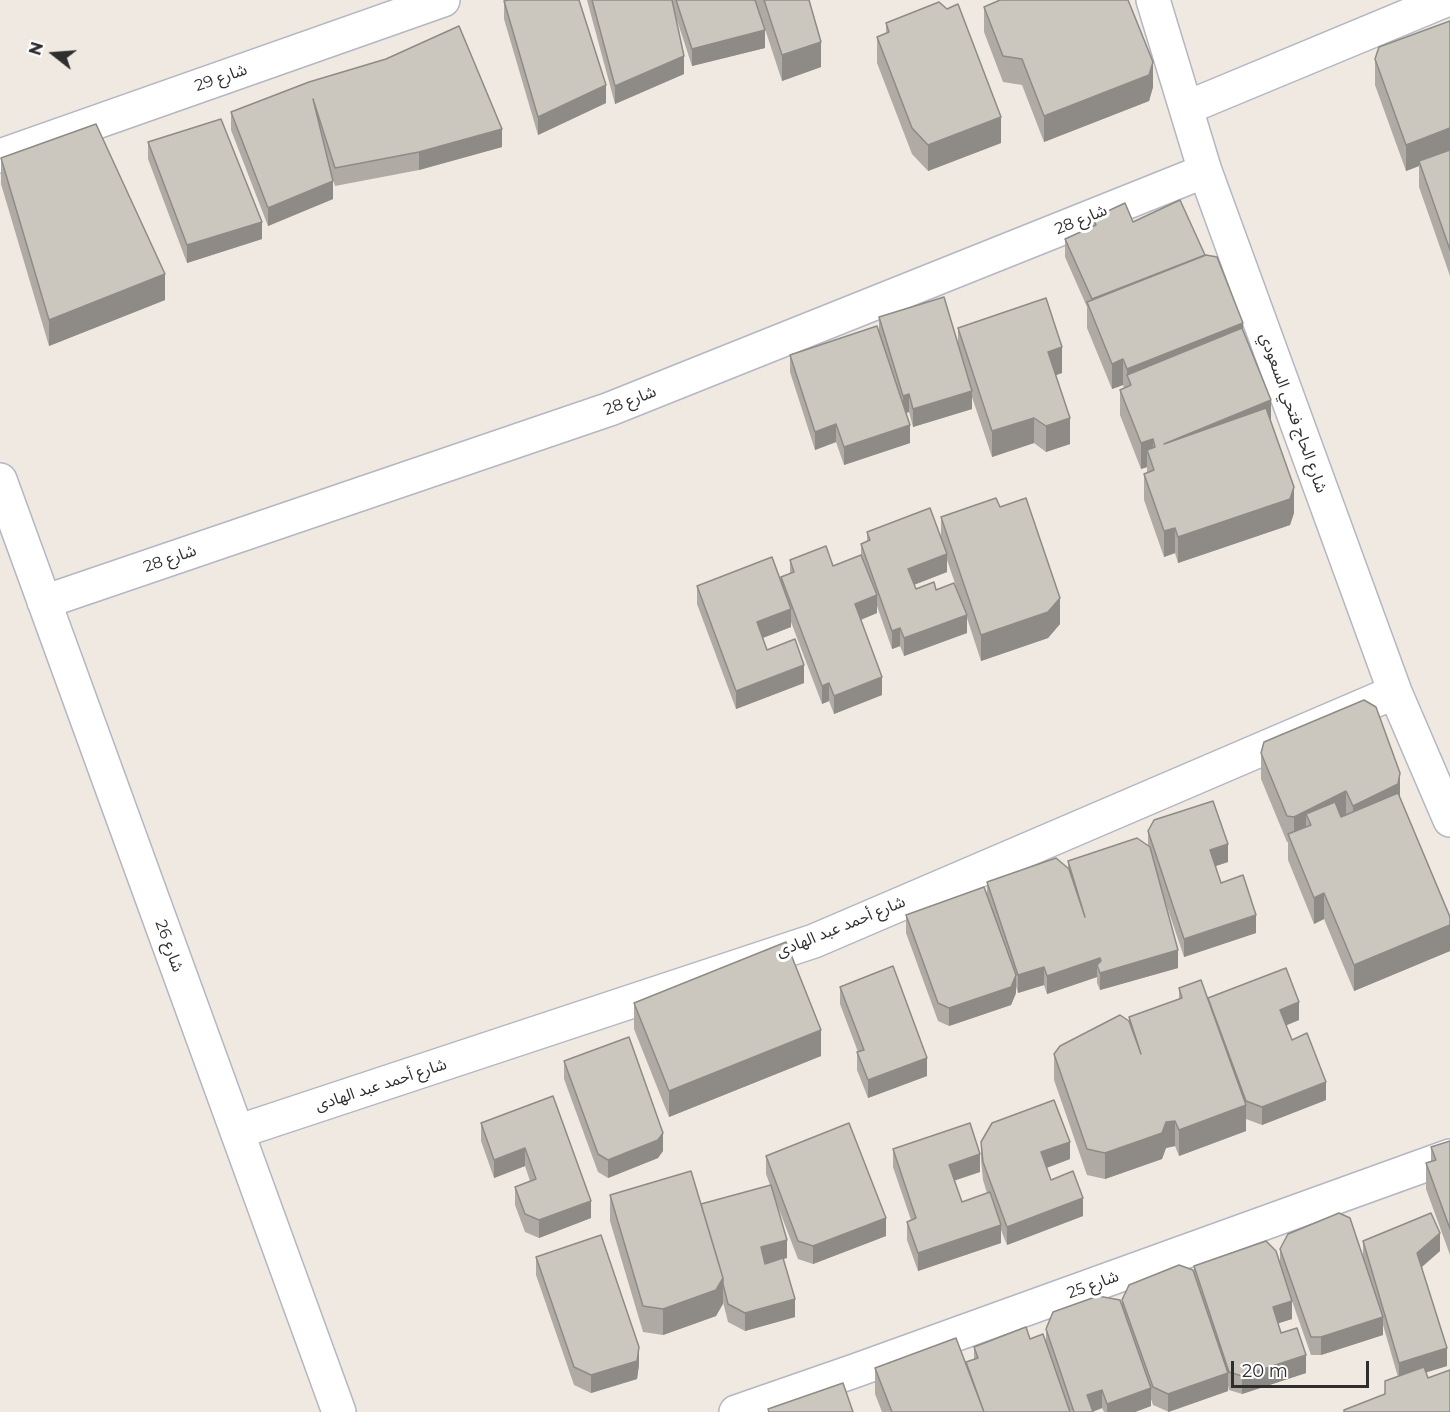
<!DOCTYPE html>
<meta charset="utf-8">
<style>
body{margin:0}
#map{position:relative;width:1450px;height:1412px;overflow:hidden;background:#efe9e1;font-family:Montserrat,sans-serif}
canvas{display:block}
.north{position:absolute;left:24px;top:24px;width:60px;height:60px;-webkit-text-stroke:4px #fff;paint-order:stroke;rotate:287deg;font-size:16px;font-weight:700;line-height:24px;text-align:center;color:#2e2e2e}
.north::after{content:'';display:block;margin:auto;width:21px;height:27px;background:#2e2e2e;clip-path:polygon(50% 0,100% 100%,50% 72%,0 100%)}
.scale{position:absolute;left:1231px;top:1361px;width:138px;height:27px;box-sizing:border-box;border:3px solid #2e2e2e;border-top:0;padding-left:8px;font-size:18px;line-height:21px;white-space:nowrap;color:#2e2e2e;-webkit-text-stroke:4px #fff;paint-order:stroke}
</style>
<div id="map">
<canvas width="1450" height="1412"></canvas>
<div class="north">N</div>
<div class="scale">20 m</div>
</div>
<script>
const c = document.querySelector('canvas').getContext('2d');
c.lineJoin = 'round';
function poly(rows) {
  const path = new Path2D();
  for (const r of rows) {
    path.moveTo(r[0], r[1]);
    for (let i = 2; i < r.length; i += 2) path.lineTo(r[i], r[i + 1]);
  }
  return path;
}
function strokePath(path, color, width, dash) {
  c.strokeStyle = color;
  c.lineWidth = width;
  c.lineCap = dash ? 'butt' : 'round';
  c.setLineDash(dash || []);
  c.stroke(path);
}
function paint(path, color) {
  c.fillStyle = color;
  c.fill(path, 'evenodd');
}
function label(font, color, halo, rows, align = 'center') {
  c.font = font + ' Montserrat,"Noto Sans Arabic",sans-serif';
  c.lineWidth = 6;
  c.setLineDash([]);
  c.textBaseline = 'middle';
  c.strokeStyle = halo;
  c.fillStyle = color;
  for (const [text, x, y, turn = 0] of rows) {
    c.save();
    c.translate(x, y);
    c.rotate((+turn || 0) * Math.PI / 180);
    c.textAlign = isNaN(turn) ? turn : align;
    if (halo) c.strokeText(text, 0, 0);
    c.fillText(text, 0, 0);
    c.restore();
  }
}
const street = poly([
 [1153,0,1205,171,1395,692,1450,820],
 [1186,108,1446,0],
 [0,156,443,0],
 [0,480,339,1412],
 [44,602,610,409,1205,171],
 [237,1132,814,941,1395,692],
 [736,1412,857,1370,1450,1156]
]);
const wall = poly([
 [587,0,809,0,821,67,782,81,764,26,765,48,692,66,676,17,684,74,615,104],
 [504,1,606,103,538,135,504,19],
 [984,7,1153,87,1149,101,1044,142,1022,85,1003,82,984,32],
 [1450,21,1450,276,1419,187,1419,166,1406,171,1375,85,1375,59],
 [886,23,1001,143,928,171,912,154,877,63,877,37,886,34],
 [309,82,502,147,419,170,335,186,330,170,333,199,268,226,231,130,231,112],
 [148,142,262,239,187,263,148,159],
 [1,158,165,300,49,346,1,184],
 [1093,218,1133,222,1205,255,1243,330,1271,421,1294,513,1290,525,1178,563,1175,553,1164,557,1144,500,1144,474,1147,473,1147,467,1141,469,1120,415,1120,390,1124,388,1123,385,1112,389,1087,328,1087,307,1065,257,1065,239,1093,226],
 [879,317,958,343,958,328,1062,373,1056,375,1070,444,1046,452,1034,443,992,457,972,397,972,409,913,427,909,412,906,413,910,443,844,465,836,442,815,450,790,372,790,355,879,331],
 [1000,507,1060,624,1048,638,981,661,967,618,967,633,904,656,900,646,892,649,877,606,877,613,861,620,882,695,834,714,829,701,822,704,791,622,791,627,763,638,767,650,804,683,736,709,697,604,697,586,781,581,781,577,790,573,790,560,833,566,861,555,861,544,867,542,867,532,941,538,941,517],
 [947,560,958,592,916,589,914,585,947,572],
 [1261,753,1400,799,1450,917,1450,951,1354,991,1324,919,1314,924,1288,860,1288,842,1287,842,1261,779],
 [1148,831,1228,862,1215,866,1221,883,1256,933,1184,957,1162,892,1178,968,1100,990,1097,983,1097,977,1047,994,1044,985,1018,993,1016,987,1016,993,1011,1005,949,1026,938,1021,906,933,906,915,987,895,987,882,1068,868,1068,861,1148,846],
 [840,987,927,1076,868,1098,857,1070,857,1052,858,1052,840,1004],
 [1179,988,1208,998,1299,1020,1286,1025,1292,1040,1326,1100,1262,1125,1246,1119,1246,1131,1179,1156,1175,1146,1166,1148,1162,1159,1105,1179,1087,1175,1054,1080,1054,1054,1129,1023,1129,1017,1179,999],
 [634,1003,821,1056,669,1117,634,1029],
 [564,1061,663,1151,658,1158,608,1178,598,1172,564,1079],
 [553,1096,591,1218,539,1238,525,1232,515,1205,515,1187,530,1181,525,1166,494,1178,481,1141,481,1123],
 [1450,1141,1450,1255,1426,1189,1426,1163,1431,1161,1431,1147],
 [981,1142,1070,1159,1046,1168,1051,1180,1083,1216,1007,1245,1001,1230,1001,1243,918,1271,907,1240,907,1222,911,1220,893,1167,893,1149,980,1172,954,1181,962,1202,987,1193,983,1180,981,1160],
 [766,1156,886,1236,813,1264,798,1259,775,1199,787,1258,783,1259,795,1317,745,1331,728,1322,723,1302,716,1316,663,1335,643,1332,610,1221,610,1195,701,1204,770,1185,766,1174],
 [1363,1241,1440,1251,1422,1267,1447,1366,1426,1372,1428,1378,1450,1412,1344,1412,1344,1410,1385,1394,1398,1377,1383,1325,1383,1335,1321,1355,1311,1355,1292,1301,1292,1319,1278,1323,1281,1333,1306,1373,1242,1394,1229,1390,1228,1386,1228,1391,1169,1412,1153,1405,1151,1399,1151,1406,1135,1412,1104,1412,1102,1408,1093,1412,882,1412,875,1394,875,1368,966,1364,974,1359,974,1347,1030,1339,1046,1343,1046,1329,1122,1305,1122,1300,1194,1272,1194,1266,1280,1262,1280,1249,1363,1257],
 [536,1257,639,1365,637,1379,591,1393,574,1385,536,1275]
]);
const shadedWall = poly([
 [765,30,765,48,692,66,692,49],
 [821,42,821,67,782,81,782,55],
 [684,56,684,74,615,104,615,86],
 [1153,62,1153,87,1149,101,1044,142,1044,116],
 [606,85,606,103,538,135,538,117],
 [1001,117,1001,143,928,171,928,145],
 [1450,128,1450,154,1419,161,1419,166,1406,171,1406,145],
 [502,129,502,147,419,170,419,152],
 [333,181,333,199,268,226,268,208],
 [262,222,262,239,187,263,187,245],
 [165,274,165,300,49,346,49,320],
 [1243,323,1243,349,1131,385,1127,375,1127,395,1127,369],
 [1062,347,1062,373,1048,378,1048,352],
 [1123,359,1123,385,1112,389,1112,364],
 [972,391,972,409,913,427,913,409],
 [909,394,909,412,903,414,903,396],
 [1271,400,1271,426,1164,444],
 [1034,418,1034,443,992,457,992,431],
 [1070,418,1070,444,1046,452,1046,426],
 [836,424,836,442,815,450,815,432],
 [910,425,910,443,844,465,844,447],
 [1153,439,1153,465,1147,450,1147,467,1141,469,1141,443],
 [1294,487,1294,513,1290,525,1178,563,1178,537],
 [1175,528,1175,553,1164,557,1164,531],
 [947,554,947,572,908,587,908,569],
 [877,595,877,613,855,622,855,604],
 [1060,598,1060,624,1048,638,981,661,981,635],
 [791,609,791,627,757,640,757,622],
 [967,615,967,633,904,656,904,638],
 [900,628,900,646,892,649,892,631],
 [804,665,804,683,736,709,736,691],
 [882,677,882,695,834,714,834,696],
 [829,683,829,701,822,704,822,686],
 [1400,773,1400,799,1353,832,1353,806],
 [1346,791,1346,817,1311,825,1306,814,1306,837,1294,843,1294,817],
 [1228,844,1228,862,1210,868,1210,850],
 [1324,893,1324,919,1314,924,1314,898],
 [1256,915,1256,933,1184,957,1184,939],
 [1450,925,1450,951,1354,991,1354,965],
 [1178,950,1178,968,1100,990,1100,973,1097,965,1097,977,1047,994,1047,976,1100,958,1100,972],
 [1044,967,1044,985,1018,993,1018,975],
 [1016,975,1016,993,1011,1005,949,1026,949,1008],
 [1299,1002,1299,1020,1280,1028,1280,1010],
 [821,1030,821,1056,669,1117,669,1091],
 [927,1058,927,1076,868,1098,868,1080],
 [1326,1082,1326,1100,1262,1125,1262,1107],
 [1246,1105,1246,1131,1179,1156,1179,1130],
 [1175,1121,1175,1146,1166,1148,1162,1159,1105,1179,1105,1153,1166,1122],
 [663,1133,663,1151,658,1158,608,1178,608,1160],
 [1070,1142,1070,1159,1041,1170,1041,1152],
 [525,1148,525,1166,494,1178,494,1160],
 [980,1154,980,1172,949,1182,949,1165],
 [1083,1198,1083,1216,1007,1245,1007,1227],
 [591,1201,591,1218,539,1238,539,1220],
 [886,1218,886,1236,813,1264,813,1246],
 [1001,1225,1001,1243,918,1271,918,1253],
 [1440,1233,1440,1251,1417,1271,1417,1253],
 [787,1240,787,1258,761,1265,761,1247],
 [723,1278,723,1304,716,1316,663,1335,663,1309],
 [795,1299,795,1317,745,1331,745,1313],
 [1292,1301,1292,1319,1273,1325,1273,1307],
 [1383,1317,1383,1335,1321,1355,1321,1337],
 [639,1347,639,1365,637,1379,591,1393,591,1375],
 [1447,1348,1447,1366,1399,1381,1399,1363],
 [1306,1355,1306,1373,1242,1394,1242,1376],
 [1228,1373,1228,1391,1168,1412,1168,1394],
 [1151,1388,1151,1406,1135,1412,1107,1412,1107,1404],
 [1102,1390,1102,1408,1091,1412,1087,1395]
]);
const building = poly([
 [508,0,579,0,606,85,538,117,504,1,508,0],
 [592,0,672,0,684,56,615,86,592,0],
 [676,0,755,0,765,30,692,49,676,0],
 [764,0,809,0,821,42,782,55,764,0],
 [1000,0,1128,0,1153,62,1149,75,1044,116,1022,59,1003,56,984,7,1000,0],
 [939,2,947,9,958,4,1001,117,928,145,912,128,877,37,889,32,886,23,939,2],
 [1450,21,1450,128,1406,145,1375,59,1379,47,1450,21],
 [459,26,502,129,419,152,335,168,313,99,333,181,268,208,231,112,309,82,386,59,459,26],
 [221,119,262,222,187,245,148,142,221,119],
 [96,124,165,274,49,320,1,158,96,124],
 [1450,150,1450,250,1419,161,1450,150],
 [1180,200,1205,255,1092,299,1065,239,1096,225,1093,218,1125,203,1133,222,1180,200],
 [1206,255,1217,257,1243,323,1127,369,1123,359,1112,364,1087,302,1206,255],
 [944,297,972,391,913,409,909,394,903,396,879,317,944,297],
 [1046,298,1062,347,1048,352,1070,418,1046,426,1034,418,992,431,958,328,1046,298],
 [877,326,910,425,844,447,836,424,815,432,790,355,877,326],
 [1242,328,1271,400,1164,444,1266,408,1294,487,1290,499,1178,537,1175,528,1164,531,1144,474,1154,470,1147,450,1155,447,1153,439,1141,443,1120,390,1131,385,1127,375,1242,328],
 [996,498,1000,507,1026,498,1060,598,1048,612,981,635,941,517,996,498],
 [930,508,947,554,908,569,916,589,934,582,936,590,954,583,967,615,904,638,900,628,892,631,861,544,870,540,867,532,930,508],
 [826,546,833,566,861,555,877,595,855,604,882,677,834,696,829,683,822,686,781,577,794,572,790,560,826,546],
 [772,557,791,609,757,622,767,650,795,639,804,665,736,691,697,586,772,557],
 [1364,700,1376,707,1400,773,1398,784,1353,806,1346,791,1294,817,1287,816,1261,753,1264,742,1364,700],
 [1398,793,1450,917,1450,925,1354,965,1324,893,1314,898,1288,834,1311,825,1306,814,1335,802,1341,817,1398,793],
 [1213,801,1228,844,1210,850,1221,883,1243,875,1256,915,1184,939,1148,831,1154,820,1213,801],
 [1137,838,1150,847,1178,950,1100,973,1097,965,1101,961,1100,958,1047,976,1044,967,1018,975,987,882,1056,858,1069,869,1085,917,1068,861,1137,838],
 [984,887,1016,975,1011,987,949,1008,938,1003,906,915,984,887],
 [786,942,821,1030,669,1091,634,1003,786,942],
 [893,966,927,1058,868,1080,857,1052,864,1050,840,987,893,966],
 [1286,968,1299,1002,1280,1010,1292,1040,1307,1033,1326,1082,1262,1107,1246,1101,1208,998,1286,968],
 [1201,980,1246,1105,1179,1130,1175,1121,1166,1122,1162,1133,1105,1153,1087,1149,1054,1054,1060,1046,1120,1015,1129,1021,1141,1054,1129,1017,1182,998,1179,988,1201,980],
 [629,1037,663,1133,658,1140,608,1160,598,1154,564,1061,629,1037],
 [553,1096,591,1201,539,1220,525,1214,515,1187,536,1179,525,1148,494,1160,481,1123,553,1096],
 [1054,1100,1070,1142,1041,1152,1051,1180,1073,1171,1083,1198,1007,1227,983,1162,981,1142,992,1123,1054,1100],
 [849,1123,886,1218,813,1246,798,1241,766,1156,849,1123],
 [970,1123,980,1154,949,1165,962,1202,990,1192,1001,1225,918,1253,907,1222,916,1218,893,1149,970,1123],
 [1450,1141,1450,1229,1426,1163,1436,1160,1431,1147,1450,1141],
 [691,1171,723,1278,716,1290,663,1309,643,1306,610,1195,691,1171],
 [771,1185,787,1240,761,1247,765,1264,783,1258,795,1299,745,1313,728,1304,723,1284,723,1278,701,1204,771,1185],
 [1339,1213,1350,1218,1383,1317,1321,1337,1311,1337,1280,1249,1288,1234,1339,1213],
 [1431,1213,1440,1233,1417,1253,1447,1348,1399,1363,1363,1241,1431,1213],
 [601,1235,639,1347,637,1361,591,1375,574,1367,536,1257,601,1235],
 [1266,1241,1276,1251,1292,1301,1273,1307,1281,1333,1297,1328,1306,1355,1242,1376,1229,1372,1194,1266,1266,1241],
 [1179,1265,1193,1270,1228,1373,1168,1394,1153,1387,1122,1300,1129,1285,1179,1265],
 [1098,1296,1120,1300,1151,1388,1107,1404,1102,1390,1087,1395,1093,1412,1074,1412,1046,1329,1053,1312,1098,1296],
 [1026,1327,1030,1339,1043,1334,1070,1412,984,1412,966,1362,978,1358,974,1347,1026,1327],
 [956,1338,984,1412,892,1412,875,1368,956,1338],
 [1424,1367,1428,1378,1450,1370,1450,1412,1344,1412,1344,1410,1385,1394,1385,1381,1424,1367],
 [843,1383,853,1412,769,1412,768,1409,843,1383]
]);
const streetNames = [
 ["شارع 29",221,78,-19],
 ["شارع 28",1081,220,-22],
 ["شارع 28",630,401,-21],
 ["شارع الحاج فتحي السعودي",1293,413,70],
 ["شارع 28",170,559,-19],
 ["شارع أحمد عبد الهادى",841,927,-22],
 ["شارع 26",169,946,70],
 ["شارع أحمد عبد الهادى",381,1085,-18],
 ["شارع 25",1093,1285,-20]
];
strokePath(street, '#b4b7c1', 36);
strokePath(street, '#fff', 33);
paint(wall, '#afaba4');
paint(shadedWall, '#8e8b86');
paint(building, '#cbc7bf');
strokePath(building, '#8e8b86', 1.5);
label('16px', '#2e2e2e', '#fff', streetNames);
</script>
